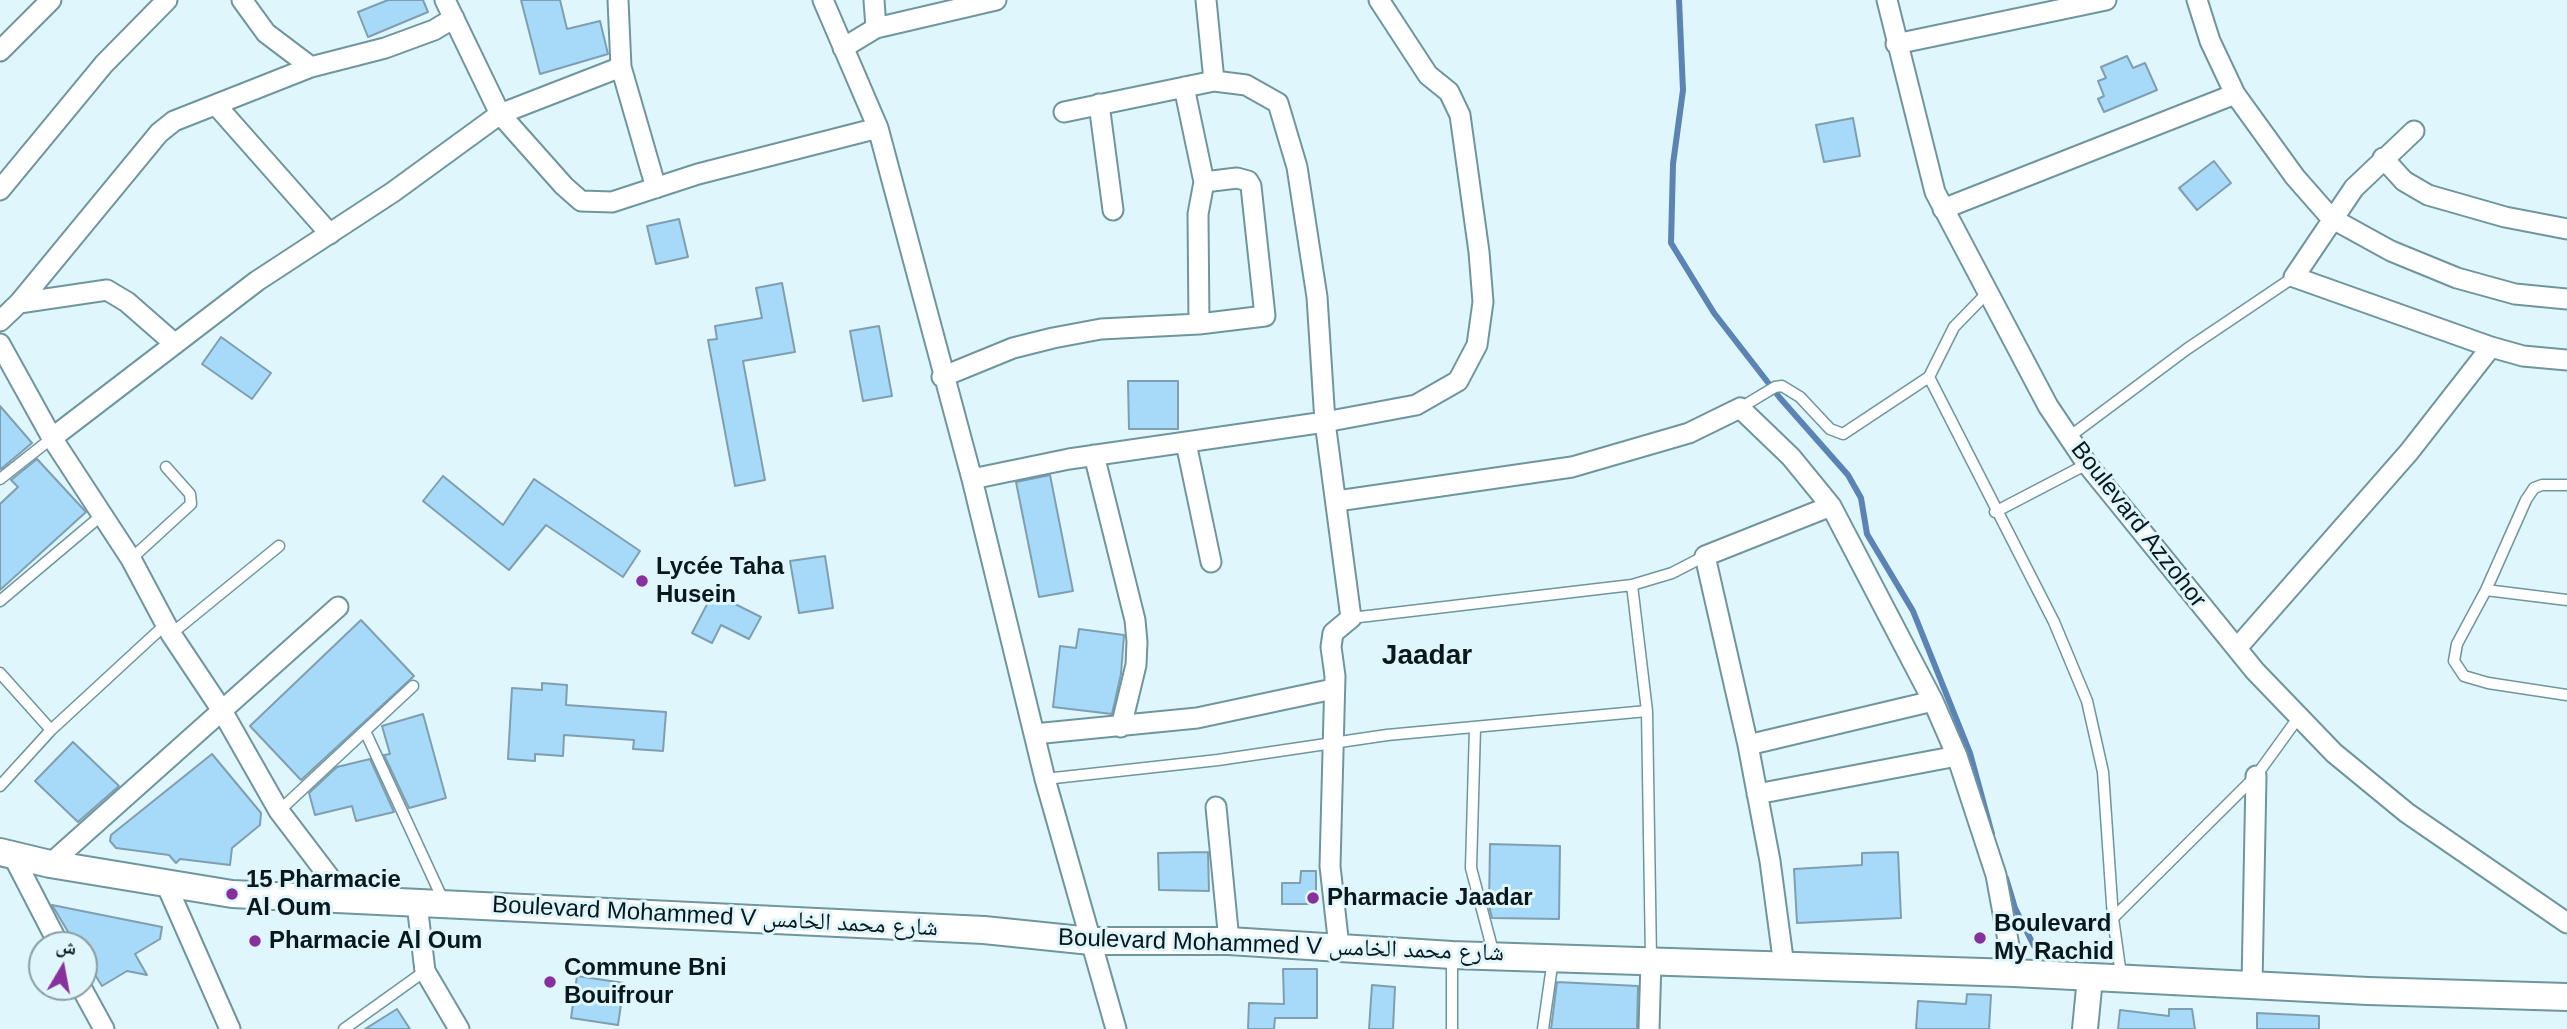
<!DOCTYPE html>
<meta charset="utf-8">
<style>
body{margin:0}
#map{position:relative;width:2567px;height:1029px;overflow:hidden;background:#dff7fc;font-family:Helvetica,"Noto Naskh Arabic",sans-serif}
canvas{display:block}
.north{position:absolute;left:28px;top:931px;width:70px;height:70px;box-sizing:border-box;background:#dff7fc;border:2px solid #899ea2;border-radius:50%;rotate:10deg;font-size:19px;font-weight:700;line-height:28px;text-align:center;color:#09181b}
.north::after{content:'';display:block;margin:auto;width:24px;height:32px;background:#88319e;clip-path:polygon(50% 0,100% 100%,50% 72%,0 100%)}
</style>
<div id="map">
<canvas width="2567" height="1029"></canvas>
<div class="north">ش</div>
</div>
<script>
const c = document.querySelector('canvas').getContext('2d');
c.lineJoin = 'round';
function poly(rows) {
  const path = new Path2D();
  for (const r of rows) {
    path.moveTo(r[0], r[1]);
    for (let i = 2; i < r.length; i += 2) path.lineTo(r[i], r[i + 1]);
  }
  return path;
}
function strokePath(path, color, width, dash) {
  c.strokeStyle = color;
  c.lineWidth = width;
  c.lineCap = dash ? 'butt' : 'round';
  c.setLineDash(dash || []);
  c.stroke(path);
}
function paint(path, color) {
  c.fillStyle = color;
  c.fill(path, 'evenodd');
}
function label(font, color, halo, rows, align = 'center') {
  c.font = font + ' Helvetica,"Noto Naskh Arabic",sans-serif';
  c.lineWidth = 6;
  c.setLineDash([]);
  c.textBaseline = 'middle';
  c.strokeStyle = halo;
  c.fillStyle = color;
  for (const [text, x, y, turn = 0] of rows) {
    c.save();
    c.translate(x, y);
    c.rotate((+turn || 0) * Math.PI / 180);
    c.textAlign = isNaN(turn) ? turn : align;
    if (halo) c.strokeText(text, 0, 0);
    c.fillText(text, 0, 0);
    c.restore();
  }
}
const stream = poly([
 [1679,0,1683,90,1673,164,1671,243,1714,313,1780,398,1848,475,1861,498,1867,534,1913,611,1970,753,1992,834],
 [2006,878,2015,908,2034,946]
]);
const building = poly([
 [388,0,423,0,428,12,368,37,358,12,388,0],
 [521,0,560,0,567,29,600,21,608,54,540,74,521,0],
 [2127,56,2133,68,2145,63,2157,90,2104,112,2098,99,2104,96,2098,81,2106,78,2101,67,2127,56],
 [1853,118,1860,156,1824,162,1816,125,1853,118],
 [2214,161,2231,183,2197,210,2179,188,2214,161],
 [679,219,688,257,656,264,647,226,679,219],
 [782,283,795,352,743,361,765,480,735,486,708,340,717,339,715,326,762,318,756,288,782,283],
 [879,326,892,396,863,401,850,331,879,326],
 [221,337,271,373,252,399,202,364,221,337],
 [1128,381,1178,381,1178,429,1129,429,1128,381],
 [0,406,32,443,1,469,0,467,0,406],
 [37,459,86,512,0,590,0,504,18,487,11,480,37,459],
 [1050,475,1073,591,1039,597,1016,482,1050,475],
 [443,476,503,525,534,479,640,551,623,577,546,525,509,570,423,501,443,476],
 [825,556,833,608,799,613,790,561,825,556],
 [713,593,761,617,749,639,721,625,712,643,692,633,713,593],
 [361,620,414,676,301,780,250,726,361,620],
 [1079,629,1124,635,1121,674,1112,714,1053,707,1060,646,1076,648,1079,629],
 [542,683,567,685,566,705,666,712,663,751,633,749,634,740,564,735,563,756,535,754,535,761,508,759,512,688,542,690,542,683],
 [423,714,446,798,409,808,384,755,390,754,382,726,423,714],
 [73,742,119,786,78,822,35,781,73,742],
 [212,754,261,813,260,825,232,848,230,865,180,859,176,863,169,855,116,848,110,841,111,835,212,754],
 [370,759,394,812,356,821,352,806,315,815,309,793,337,767,370,759],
 [1490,844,1560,846,1559,919,1492,918,1489,906,1490,844],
 [1208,852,1209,891,1159,890,1158,853,1208,852],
 [1898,852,1901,918,1797,923,1794,869,1862,865,1862,853,1898,852],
 [1301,871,1316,871,1316,904,1282,904,1282,883,1300,883,1301,871],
 [52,905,162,927,160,939,135,954,147,975,127,971,102,986,84,957,84,945,76,945,52,905],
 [1283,969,1317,969,1317,1018,1275,1018,1274,1029,1248,1029,1249,1003,1284,1004,1283,969],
 [577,976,624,983,618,1025,571,1018,577,976],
 [1557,982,1638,986,1637,1029,1551,1029,1557,982],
 [1372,985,1395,987,1393,1029,1369,1029,1372,985],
 [1967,994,1991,995,1989,1029,1916,1029,1918,1001,1966,1004,1967,994],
 [397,1009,410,1029,365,1029,397,1009],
 [2169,1009,2192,1009,2195,1029,2118,1029,2120,1010,2169,1016,2169,1009],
 [2257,1013,2319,1016,2319,1029,2257,1029,2257,1013]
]);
const service = poly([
 [1929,377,2054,622,2087,701,2103,772,2113,918,2121,975],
 [1740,408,1775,387,1782,386,1800,397,1830,429,1843,434,1929,377,1954,327,1988,292],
 [2069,437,2187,349,2294,277],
 [0,479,52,438],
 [2567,485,2542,485,2534,488,2526,500,2486,590,2457,644,2454,661,2464,676,2488,683,2567,695],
 [1995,512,2087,464],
 [131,559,191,504,190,494,166,467],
 [1632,585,1647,711,1651,959],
 [2486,590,2567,600],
 [0,601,102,515],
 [1351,618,1632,585,1672,573,1705,556],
 [171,634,279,546],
 [0,673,51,730],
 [1475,728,1471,868,1494,955],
 [365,731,444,902],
 [1045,779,1218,760,1387,735,1647,711],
 [0,786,51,730,166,624],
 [279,811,413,686],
 [2113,918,2256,776,2298,718],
 [344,1029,425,971],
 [1452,1029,1452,956],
 [1543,1029,1553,959]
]);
const minor = poly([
 [242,0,266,33,311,67],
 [445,0,500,114,564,186,581,201,612,202,698,174,878,128],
 [618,0,621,67,656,188],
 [823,0,878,128,972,479,1045,779,1116,1029],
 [874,0,876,28],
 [1206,0,1214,81],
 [1887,0,1935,192,2048,406,2087,464,2255,671,2334,753,2407,813,2567,923],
 [2197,0,2210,41,2235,94,2295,177,2331,218,2391,251,2457,278,2515,294,2567,299],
 [1896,44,2106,0],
 [843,48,876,28,996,0],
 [0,51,51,0],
 [1184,87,1204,182,1198,214,1199,324],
 [1099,104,1113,210],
 [216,105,330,234],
 [1064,112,1214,81,1246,85,1278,103,1297,167,1317,297,1325,422,1351,618,1333,633,1331,647,1335,676,1330,866,1339,947],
 [2414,131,2354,188,2294,277,2491,347,2523,356,2567,360],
 [2383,158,2404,181,2428,195,2505,217,2567,229],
 [0,190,104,64,167,0],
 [1943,209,2235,94],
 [19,303,107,290,127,302,175,344],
 [0,321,19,303,159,133,174,121,311,67,385,48,434,30,454,18],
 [0,344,52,438,131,559,171,634,221,709,279,811,346,899],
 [942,377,1013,348,1053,338,1101,329,1199,324,1265,316,1251,186,1248,181,1237,178,1204,182],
 [52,438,257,281,393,192,500,114,621,67],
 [1186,443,1211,562],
 [1094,455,1135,620,1137,642,1136,665,1121,727],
 [972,479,1069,459,1325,422,1416,405,1458,381,1477,345,1483,302,1479,252,1460,115,1449,92,1428,75,1379,0],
 [1337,501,1572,467,1689,433,1740,408,1791,457,1831,506,1933,701,1957,756,1996,875,2014,973],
 [2237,648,2409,452,2491,347],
 [1034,734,1197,718,1333,689],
 [1748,745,1933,701],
 [1757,794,1957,756],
 [1216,807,1229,941],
 [12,854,59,945],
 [50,864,338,607],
 [166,884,230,1029],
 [417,904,425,971,459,1029],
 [1784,966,1770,861,1748,745,1705,556,1831,506],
 [2252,984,2256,776],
 [81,987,104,1029],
 [1649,1029,1651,960]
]);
const tertiary = poly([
 [2085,1029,2090,978]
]);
const secondary = poly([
 [0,852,50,864,232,894,984,930,1091,941,1229,941,1452,955,2014,973,2368,991,2567,997]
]);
const markers = [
 [642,581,7,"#88319e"],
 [232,894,7,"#88319e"],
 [1313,898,7,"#88319e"],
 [1980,938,7,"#88319e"],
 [255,941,7,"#88319e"],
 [550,982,7,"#88319e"]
];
const streetNames = [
 ["Boulevard Azzohor",2138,525,52],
 ["Boulevard Mohammed V شارع محمد الخامس",715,917,3],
 ["Boulevard Mohammed V شارع محمد الخامس",1281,946,2]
];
const poiNames = [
 ["Lycée Taha",656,567],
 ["Husein",656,595],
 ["15 Pharmacie",246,880],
 ["Al Oum",246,908],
 ["Pharmacie Jaadar",1327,898],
 ["Boulevard",1994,924],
 ["My Rachid",1994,952],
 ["Pharmacie Al Oum",269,941],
 ["Commune Bni",564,968],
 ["Bouifrour",564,996]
];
const quarterNames = [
 ["Jaadar",1427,656]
];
strokePath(stream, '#5b84b4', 6);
paint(building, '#a6daf8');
strokePath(building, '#7f9eb0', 2);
strokePath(service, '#6f959d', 13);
strokePath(minor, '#6f959d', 23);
strokePath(tertiary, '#6f959d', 28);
strokePath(secondary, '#6f959d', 30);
strokePath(service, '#fff', 10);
strokePath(minor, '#fff', 19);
strokePath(tertiary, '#fff', 24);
strokePath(secondary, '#fff', 26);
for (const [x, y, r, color] of markers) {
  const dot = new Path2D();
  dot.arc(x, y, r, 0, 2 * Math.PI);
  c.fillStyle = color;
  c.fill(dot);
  strokePath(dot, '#dff7fc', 2.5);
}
label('24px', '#09181b', '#dff7fc', streetNames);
label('bold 24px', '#09181b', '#dff7fc', poiNames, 'left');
label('bold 28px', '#09181b', '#dff7fc', quarterNames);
</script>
